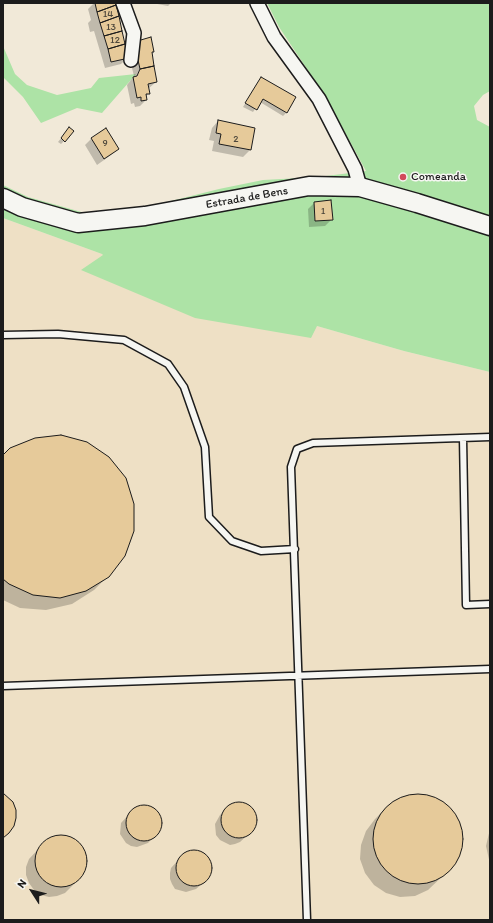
<!DOCTYPE html>
<style>
body{margin:0}
#map{position:relative;width:493px;height:923px;overflow:hidden;background:#f1e9d8;font-family:Itim,sans-serif}
canvas{display:block}
.frame{position:absolute;inset:0;border:4px solid #1c1c1c;pointer-events:none}
.north{position:absolute;left:12px;top:871px;width:40px;height:40px;-webkit-text-stroke:3px #f6f6f2;paint-order:stroke;rotate:306deg;font-size:11px;font-weight:700;line-height:16px;text-align:center;color:#1c1c1c}
.north::after{content:'';display:block;margin:auto;width:14px;height:18px;background:#1c1c1c;clip-path:polygon(50% 0,100% 100%,50% 72%,0 100%)}
</style>
<div id="map">
<canvas width="493" height="923"></canvas>
<div class="frame"></div>
<div class="north">N</div>
</div>
<script>
const c = document.querySelector('canvas').getContext('2d');
c.lineJoin = 'round';
function paint(path, color) {
  c.fillStyle = color;
  c.fill(path, 'evenodd');
}
function poly(rows) {
  const path = new Path2D();
  for (const r of rows) {
    if (r.length === 3) {
      path.moveTo(r[0] + r[2], r[1]);
      path.arc(r[0], r[1], r[2], 0, 2 * Math.PI);
      continue;
    }
    path.moveTo(r[0], r[1]);
    for (let i = 2; i < r.length; i += 2) path.lineTo(r[i], r[i + 1]);
  }
  return path;
}
function strokePath(path, color, width, dash) {
  c.strokeStyle = color;
  c.lineWidth = width;
  c.lineCap = dash ? 'butt' : 'round';
  c.setLineDash(dash || []);
  c.stroke(path);
}
function label(font, color, halo, rows, align = 'center') {
  c.font = font + ' Itim,sans-serif';
  c.lineWidth = 3;
  c.setLineDash([]);
  c.textBaseline = 'middle';
  c.strokeStyle = halo;
  c.fillStyle = color;
  for (const [text, x, y, turn = 0] of rows) {
    c.save();
    c.translate(x, y);
    c.rotate((+turn || 0) * Math.PI / 180);
    c.textAlign = isNaN(turn) ? turn : align;
    if (halo) c.strokeText(text, 0, 0);
    c.fillText(text, 0, 0);
    c.restore();
  }
}
const built = poly([
 [3,218,102,254,317,326,404,351,490,372,490,920,3,920]
]);
const green = poly([
 [267,3,490,3,490,91,483,95,474,106,477,120,490,127,490,372,404,351,317,326,311,338,195,318,81,270,103,255,102,254,3,218,3,185,28,197,85,213,135,210,219,189,263,180,318,177,366,171,325,96,279,27],
 [3,46,15,74,27,85,57,95,91,88,99,78,136,74,102,113,77,108,41,123,23,97,3,77]
]);
const shadow = poly([
 [94,3,114,3,126,51,153,51,151,54,156,82,148,89,149,93,146,96,146,100,140,106,135,107,134,103,131,104,127,85,134,76,129,56,121,64,105,68,94,31,90,32,88,23,91,20,88,9],
 [152,3,171,3,168,6],
 [261,78,286,113,283,116,260,102,253,112,243,107],
 [218,121,254,128,250,150,243,157,212,151,214,141,209,140,212,128],
 [66,132,64,141,61,144,58,142],
 [91,139,118,149,111,155,97,165,85,145],
 [314,203,332,219,325,226,309,227,308,209],
 [3,456,108,576,94,590,72,604,46,610,20,608,3,600],
 [415,795,429,796,442,802,453,812,460,825,462,839,460,854,452,867,428,890,415,896,400,897,386,893,374,885,365,873,360,859,361,845,366,831,375,819,388,806,400,798],
 [238,804,248,806,254,815,255,826,252,831,240,842,235,844,230,845,220,840,216,835,215,824,220,815,228,808],
 [141,806,151,807,159,814,161,819,161,825,159,831,148,843,137,847,131,846,126,843,120,834,121,823,131,812],
 [490,829,490,864,486,846],
 [60,836,69,837,76,840,82,846,86,853,87,861,85,869,81,877,65,893,57,896,49,897,41,895,34,890,29,883,26,875,26,867,29,859,45,842,52,838],
 [193,851,203,855,209,863,210,868,207,878,204,882,196,889,186,892,175,889,172,884,170,879,170,873,171,868,182,856,187,853]
]);
const building = poly([
 [95,3,115,3,116,5,97,12,95,3],
 [116,5,119,16,100,23,97,12,116,5],
 [119,16,122,31,104,36,100,23,119,16],
 [122,31,125,44,108,49,104,36,122,31],
 [151,37,154,52,152,52,154,66,140,69,134,42,151,37],
 [125,44,129,58,111,62,108,49,125,44],
 [154,66,157,82,148,84,150,94,146,94,147,100,141,101,141,97,137,98,133,77,137,76,140,69,154,66],
 [261,77,296,97,287,113,263,99,257,110,245,103,261,77],
 [218,120,255,128,251,150,219,144,221,134,216,133,218,120],
 [69,127,74,131,65,142,61,138,69,127],
 [106,128,119,149,104,159,91,138,106,128],
 [331,200,333,220,315,221,314,202,331,200],
 [61,435,87,442,109,457,126,478,134,504,134,531,125,556,109,577,86,591,60,598,33,595,9,584,3,579,3,455,10,448,35,438,61,435],
 [3,793,13,802,16,810,16,818,14,826,9,833,3,838,3,793],
 [418,839,45],
 [239,820,18],
 [144,823,18],
 [61,861,26],
 [194,868,18]
]);
const lane = poly([
 [3,335,58,334,124,340,168,364,184,387,205,447,209,517,232,541,261,551,295,549],
 [463,438,466,605,490,604],
 [3,686,490,669],
 [307,920,291,467,297,449,313,443,490,437]
]);
const street = poly([
 [123,3,134,33,131,60],
 [257,3,274,37,319,99,355,169,360,187]
]);
const secondary = poly([
 [3,198,22,207,78,223,145,216,309,186,360,187,417,203,490,226]
]);
const markers = [
 [403,177,4,"#d1495b"]
];
const numberNames = [
 ["14",108,14],
 ["13",111,27],
 ["12",115,40],
 ["2",236,139],
 ["9",105,143],
 ["1",323,211]
];
const poiNames = [
 ["Comeanda",411,177]
];
const streetNames = [
 ["Estrada de Bens",247,198,-10]
];
paint(built, '#eee0c5');
paint(green, '#ade3a6');
paint(shadow, '#0003');
paint(building, '#e6ca9a');
strokePath(building, '#1c1c1c', 1);
strokePath(lane, '#1c1c1c', 9);
strokePath(street, '#1c1c1c', 16);
strokePath(secondary, '#1c1c1c', 21);
strokePath(lane, '#f6f6f2', 6);
strokePath(street, '#f6f6f2', 13);
strokePath(secondary, '#f6f6f2', 18);
for (const [x, y, r, color] of markers) {
  const dot = new Path2D();
  dot.arc(x, y, r, 0, 2 * Math.PI);
  c.fillStyle = color;
  c.fill(dot);
  strokePath(dot, '#f6f6f2', 1.5);
}
label('10px', '#4e483c', null, numberNames);
label('12px', '#1c1c1c', '#f6f6f2', poiNames, 'left');
label('12px', '#1c1c1c', '#f6f6f2', streetNames);
</script>
